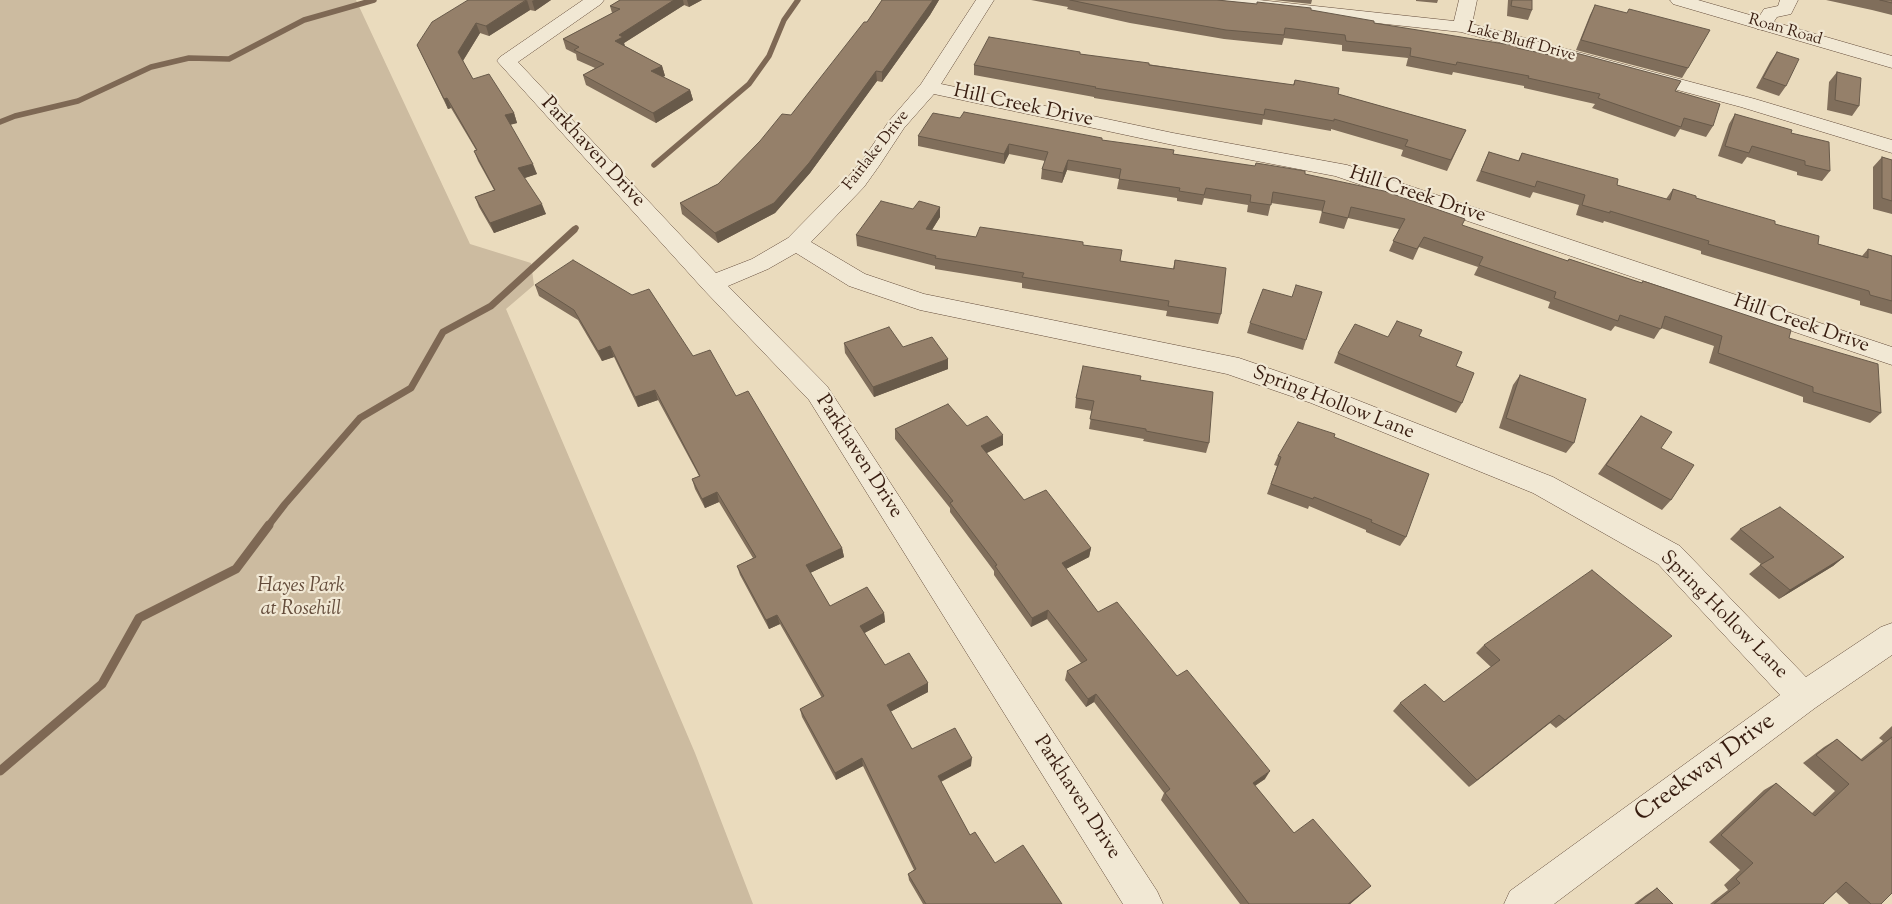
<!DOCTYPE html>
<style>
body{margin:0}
canvas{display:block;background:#eadbbd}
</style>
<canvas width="1892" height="904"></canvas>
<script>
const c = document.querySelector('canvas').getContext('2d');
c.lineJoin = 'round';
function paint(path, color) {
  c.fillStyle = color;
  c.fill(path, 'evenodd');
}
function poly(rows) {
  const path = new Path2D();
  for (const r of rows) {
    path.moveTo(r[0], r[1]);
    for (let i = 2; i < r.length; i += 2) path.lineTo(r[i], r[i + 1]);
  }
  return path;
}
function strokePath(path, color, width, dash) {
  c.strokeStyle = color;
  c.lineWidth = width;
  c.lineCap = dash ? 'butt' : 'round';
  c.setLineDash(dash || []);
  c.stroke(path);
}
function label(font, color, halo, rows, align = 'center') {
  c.font = font + ' "Sorts Mill Goudy",serif';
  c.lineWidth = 4.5;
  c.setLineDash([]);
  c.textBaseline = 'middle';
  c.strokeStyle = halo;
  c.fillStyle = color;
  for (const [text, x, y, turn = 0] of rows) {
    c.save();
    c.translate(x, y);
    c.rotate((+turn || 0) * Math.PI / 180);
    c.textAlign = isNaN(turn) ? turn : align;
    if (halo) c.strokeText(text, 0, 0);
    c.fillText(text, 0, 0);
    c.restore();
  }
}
const green = poly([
 [0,0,356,0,470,244,531,263,534,285,506,309,695,753,753,904,0,904]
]);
const streamFar2 = poly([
 [0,122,15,116,78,101,151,67,189,58,229,59,304,20,374,0],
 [654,165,749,84,769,56,784,20,798,0],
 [573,231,576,228]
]);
const streamFar1 = poly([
 [268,526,285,504,360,418,411,388,443,332,491,306,574,230]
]);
const stream = poly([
 [0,771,102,684,139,618,236,569,269,525]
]);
const minor = poly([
 [583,0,604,0,601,4,518,62,716,273,752,259,788,238,848,177,864,158,889,121,921,84,976,0,994,0,941,84,1173,133,1347,165,1892,347,1892,365,1335,176,1173,145,934,94,904,128,879,166,864,187,811,242,865,274,924,294,1239,358,1329,389,1553,477,1680,546,1806,677,1881,627,1892,623,1892,655,1815,708,1554,904,1504,904,1510,891,1780,695,1658,564,1533,493,1311,403,1227,374,920,310,849,286,796,253,768,269,728,286,827,386,1157,891,1163,904,1123,904,809,400,704,290,497,61,500,57,583,0],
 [1220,0,1259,0,1454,21,1459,0,1477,0,1472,24,1755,99,1892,140,1892,153,1741,107,1461,32,1263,11,1223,4,1220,0],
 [1780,0,1798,0,1791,14,1777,17,1769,29,1763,30,1757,29,1754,25,1764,9,1778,6,1780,0]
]);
const tertiary = poly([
 [1670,0,1698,0,1892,56,1892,68,1673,4,1670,0]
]);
const wall = poly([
 [468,0,551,0,535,11,530,10,489,36,480,33,463,61,473,79,514,113,517,123,510,125,537,174,524,178,546,214,494,233,479,207,475,197,494,190,478,161,474,151,476,150,451,108,448,109,417,45],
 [620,0,702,0,689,7,684,5,624,43,625,46,662,66,665,76,662,77,690,90,693,100,656,123,586,85,583,75,595,68,577,60,576,54,566,49,563,39,612,13,610,6],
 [882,0,939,0,930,15,882,82,877,81,810,173,775,213,718,243,682,214,680,203,718,184,791,115,867,22],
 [1031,0,1217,0,1311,10,1374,23,1517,48,1573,60,1576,53,1675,91,1713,126,1706,137,1680,129,1675,137,1592,108,1595,104,1524,88,1524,86,1453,72,1452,75,1406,66,1408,58,1342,51,1342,45,1284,38,1282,45,1224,39,1130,23,1067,9,1068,7],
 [1274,0,1312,0,1311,4],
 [1416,0,1438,0,1437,3,1416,1],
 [1508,0,1532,0,1532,10,1528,20,1507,16],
 [1826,0,1892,0,1892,15,1872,10],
 [1595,5,1688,68,1682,78,1576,50,1590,15],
 [1777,52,1786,86,1779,96,1756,88,1770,62],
 [1080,54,1221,75,1293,85,1295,80,1338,94,1466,130,1447,171,1401,156,1403,150,1331,129,1331,131,1263,119,1262,125,1094,98,1094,97,974,75,974,65],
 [1837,72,1859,106,1852,116,1827,110,1829,82],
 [1735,114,1791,133,1830,171,1822,181,1797,175,1797,172,1747,157,1742,164,1718,156,1729,124],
 [960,118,1102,140,1173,154,1305,174,1567,261,1569,259,1641,283,1643,281,1789,338,1881,413,1870,423,1803,402,1803,397,1709,363,1714,346,1661,328,1654,339,1615,326,1611,331,1548,308,1550,302,1474,275,1478,267,1419,247,1413,260,1389,251,1399,229,1348,218,1344,229,1319,223,1322,211,1271,203,1268,216,1247,212,1248,205,1204,198,1202,205,1177,201,1177,198,1117,189,1119,179,1067,170,1062,183,1041,179,1042,169,1045,161,1009,154,1004,164,918,146,918,136],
 [1489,152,1518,161,1522,153,1617,185,1666,199,1673,189,1696,198,1775,224,1818,244,1862,256,1868,249,1892,256,1892,314,1860,305,1860,301,1701,254,1701,251,1604,221,1603,223,1576,215,1579,205,1533,192,1530,198,1476,181],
 [1882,157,1892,160,1892,214,1873,209,1873,167],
 [940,207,940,217,932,230,976,237,1083,245,1121,261,1173,269,1175,260,1221,314,1218,324,1166,316,1167,311,1022,288,1022,283,935,269,935,266,857,246,856,235,913,209],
 [535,285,693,356,736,396,842,548,844,557,810,573,830,606,884,613,885,622,864,633,885,665,928,683,928,692,890,712,912,749,971,766,941,782,970,835,995,863,1062,904,923,904,909,880,908,874,914,870,863,766,836,780,802,717,800,709,822,698,780,624,769,629,740,575,737,566,753,558,719,502,705,508,695,489,692,479,699,476,658,400,638,407,614,357,602,361,578,320,539,296],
 [1250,323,1306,340,1303,350,1247,333],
 [1419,336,1456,366,1462,403,1456,413,1334,363,1338,353,1388,337],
 [844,343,903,347,948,359,948,369,874,397,845,353],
 [1520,375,1574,443,1566,453,1499,428,1513,385],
 [1140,380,1209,443,1206,453,1143,441,1144,439,1089,429,1092,411,1075,408,1076,398],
 [1641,416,1661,448,1671,500,1662,510,1598,474],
 [967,426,1003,445,986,453,1024,500,1091,548,1089,557,1066,569,1098,612,1177,676,1265,779,1255,786,1294,833,1371,886,1350,904,1240,904,1161,800,1164,793,1094,702,1086,707,1065,680,1067,671,1081,663,1047,619,1031,627,994,575,994,571,950,512,950,508,895,439,895,429],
 [1334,437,1406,537,1400,546,1366,532,1366,530,1309,506,1308,509,1267,494,1277,466,1274,465,1278,456],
 [1740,529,1844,557,1833,566,1779,599,1749,574,1761,564,1730,539],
 [1662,644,1556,728,1550,723,1469,787,1393,711,1400,703,1444,702,1491,667,1476,653,1484,645],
 [1892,726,1892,893,1881,904,1849,904,1836,892,1823,904,1710,904,1728,890,1724,885,1740,870,1709,842,1764,790,1776,783,1812,813,1835,791,1803,763,1824,747,1837,739,1861,759,1883,741,1879,738],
 [1657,888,1673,904,1634,904,1646,895]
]);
const shadedWall = poly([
 [527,0,530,10,489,36,486,26],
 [534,0,551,0,535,11,532,1],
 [674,0,683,0,684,5,624,43,625,47,615,41,619,35],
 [687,0,702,0,689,7],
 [933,0,939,0,930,15,882,82,882,72],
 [476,23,480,33,462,62,458,52],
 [662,66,665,76,653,82,651,71],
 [876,71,877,81,810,173,775,213,718,243,715,233],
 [690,90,693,100,656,123,653,113],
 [447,98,451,108,448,109,444,99],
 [514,113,517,123,508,125,505,115],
 [1009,144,1009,154,1004,164,1004,154],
 [1068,160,1067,170,1062,183,1063,173],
 [533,164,537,174,522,179,518,168],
 [542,204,546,214,494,233,490,223],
 [940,207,940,217,926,239,926,229],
 [610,346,614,357,602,361,598,351],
 [948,359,948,369,874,397,873,387],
 [655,390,658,400,638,407,635,397],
 [1003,435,1003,445,981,456,981,446],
 [717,492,719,502,705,508,702,499],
 [842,548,844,557,808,574,806,565],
 [1091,548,1089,557,1060,572,1062,563],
 [1844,557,1833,566,1779,599,1790,590],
 [1048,610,1047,619,1031,627,1032,618],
 [884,613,885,622,861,635,860,626],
 [777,615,780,624,769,629,766,620],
 [1672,636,1662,644,1556,728,1565,720],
 [928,683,928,692,888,713,887,705],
 [1096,694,1094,702,1086,707,1088,699],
 [1559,715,1550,723,1469,787,1477,780],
 [862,758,863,766,836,780,835,773],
 [972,758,971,766,938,783,938,776],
 [1270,771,1265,779,1248,790,1253,783],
 [1371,886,1350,904,1348,904]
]);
const building = poly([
 [468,0,526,0,486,26,476,23,458,52,473,79,489,74,514,113,505,115,533,164,518,168,542,204,490,223,475,197,495,190,474,151,477,150,447,98,444,99,417,45,432,22,468,0],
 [620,0,674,0,619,35,623,37,615,41,662,66,651,71,690,90,653,113,583,75,604,64,574,50,579,47,563,39,620,9,610,6,620,0],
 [882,0,933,0,882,72,876,71,809,163,774,203,715,233,680,203,718,184,760,141,782,114,791,115,864,22,867,22,882,0],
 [1070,0,1217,0,1257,4,1257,2,1311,8,1311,10,1374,21,1374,23,1517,46,1517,48,1573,60,1576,53,1681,81,1675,91,1720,104,1713,126,1684,118,1681,127,1598,98,1600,94,1528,78,1529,76,1457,62,1456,65,1410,56,1411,48,1346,41,1345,35,1285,28,1284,35,1226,30,1132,13,1070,0],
 [1512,0,1532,0,1532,10,1511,6,1512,0],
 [1880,0,1892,0,1892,3,1880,0],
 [1595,5,1627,13,1629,9,1710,30,1688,68,1581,40,1595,5],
 [989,37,1080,52,1080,54,1149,63,1149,65,1221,75,1294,85,1295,80,1339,88,1338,94,1466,130,1451,160,1405,146,1408,140,1334,119,1334,121,1265,109,1264,115,1095,88,1096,87,974,65,989,37],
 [1777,52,1799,59,1786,86,1763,78,1777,52],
 [1837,72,1861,78,1859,106,1835,100,1837,72],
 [964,112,1102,138,1102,140,1174,150,1173,154,1255,166,1256,163,1305,171,1305,174,1384,191,1465,219,1462,225,1568,261,1569,259,1642,283,1643,281,1728,309,1791,330,1789,338,1878,364,1881,413,1813,392,1813,387,1718,353,1722,336,1665,316,1661,329,1620,315,1618,321,1554,298,1556,292,1479,265,1483,257,1424,237,1417,249,1393,241,1405,219,1351,207,1348,218,1322,212,1325,201,1273,192,1271,205,1250,202,1251,195,1206,188,1204,195,1179,191,1180,188,1119,179,1121,169,1068,160,1063,173,1042,169,1048,152,1009,144,1004,154,918,136,933,113,960,118,964,112],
 [1735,114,1792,130,1791,133,1829,142,1830,171,1805,165,1805,161,1752,146,1749,153,1725,146,1735,114],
 [1489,152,1519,161,1522,153,1618,179,1617,185,1670,200,1673,189,1696,196,1696,198,1775,221,1775,224,1819,236,1818,244,1868,258,1868,249,1892,256,1892,301,1870,295,1869,291,1708,244,1709,241,1610,211,1610,213,1582,205,1585,195,1537,181,1535,187,1481,171,1489,152],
 [1882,157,1892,160,1892,201,1882,198,1882,157],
 [881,201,913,209,919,201,940,207,926,229,976,237,980,227,1083,242,1083,245,1122,250,1120,261,1174,269,1175,260,1226,268,1221,314,1168,306,1169,301,1022,277,1024,273,935,258,936,256,856,235,881,201],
 [573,260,632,295,649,289,693,356,710,350,736,396,748,391,842,548,806,565,830,606,867,587,884,613,860,626,885,665,909,653,928,683,887,705,912,749,955,728,972,758,938,776,970,835,975,832,995,863,1023,845,1062,904,926,904,908,874,916,869,862,758,835,773,800,709,824,696,777,615,766,620,737,566,756,557,717,492,702,499,692,479,700,476,655,390,635,397,610,346,598,351,574,310,535,285,573,260],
 [1296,285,1322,292,1306,340,1250,323,1263,289,1292,297,1296,285],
 [1397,321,1422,330,1419,336,1462,352,1456,366,1474,373,1462,403,1338,353,1355,324,1388,337,1397,321],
 [889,327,903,347,932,337,948,359,873,387,844,343,889,327],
 [1083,366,1141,376,1140,380,1213,392,1209,443,1146,431,1146,429,1090,419,1094,401,1076,398,1083,366],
 [1520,375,1586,399,1574,443,1506,418,1520,375],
 [948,404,967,426,987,416,1003,435,981,446,1024,500,1046,490,1091,548,1062,563,1098,612,1117,602,1177,676,1187,670,1270,771,1253,783,1294,833,1313,819,1371,886,1348,904,1249,904,1165,793,1170,789,1096,694,1088,699,1067,671,1087,660,1048,610,1032,618,995,566,997,565,950,503,953,501,895,429,948,404],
 [1641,416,1672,432,1661,448,1694,465,1671,500,1606,465,1641,416],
 [1298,422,1335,434,1334,437,1429,474,1406,537,1371,522,1372,520,1314,497,1313,499,1271,484,1281,457,1278,456,1298,422],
 [1780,507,1844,557,1790,590,1760,565,1774,557,1740,529,1780,507],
 [1592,570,1672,636,1565,720,1559,715,1477,780,1400,703,1425,684,1444,702,1500,660,1484,645,1592,570],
 [1892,737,1892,893,1881,904,1871,904,1846,882,1823,904,1714,904,1740,883,1736,879,1753,863,1721,835,1776,783,1815,816,1849,784,1816,755,1837,739,1862,761,1892,737],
 [1657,888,1673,904,1637,904,1657,888]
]);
const farStreetnames = [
 ["Roan Road",1785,31,16],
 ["Lake Bluff Drive",1521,43,15],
 ["Fairlake Drive",877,151,-52]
];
const streetNames = [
 ["Hill Creek Drive",1023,107,12],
 ["Parkhaven Drive",592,153,47],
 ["Hill Creek Drive",1417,196,18],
 ["Hill Creek Drive",1801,325,19],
 ["Spring Hollow Lane",1333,404,21],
 ["Parkhaven Drive",858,457,57],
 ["Spring Hollow Lane",1723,616,45],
 ["Parkhaven Drive",1076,798,57]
];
const parkNames = [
 ["Hayes Park",301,588],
 ["at Rosehill",301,611]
];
const nearStreetnames = [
 ["Creekway Drive",1706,769,-36]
];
paint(green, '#ccbba0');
strokePath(streamFar2, '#7e6854', 5.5);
strokePath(streamFar1, '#7e6854', 7);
strokePath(stream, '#7e6854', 9);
strokePath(minor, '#644c3b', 1);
strokePath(tertiary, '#644c3b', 1);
paint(minor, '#f1e8d4');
paint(tertiary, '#f1e8d4');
paint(wall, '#806e5b');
paint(shadedWall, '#685a4a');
paint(building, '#95806a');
strokePath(building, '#685a4a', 1);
label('16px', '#381d10', '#f1e8d4', farStreetnames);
label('20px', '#381d10', '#f1e8d4', streetNames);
label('italic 20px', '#644c3b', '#f1e8d4', parkNames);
label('24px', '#381d10', '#f1e8d4', nearStreetnames);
</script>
